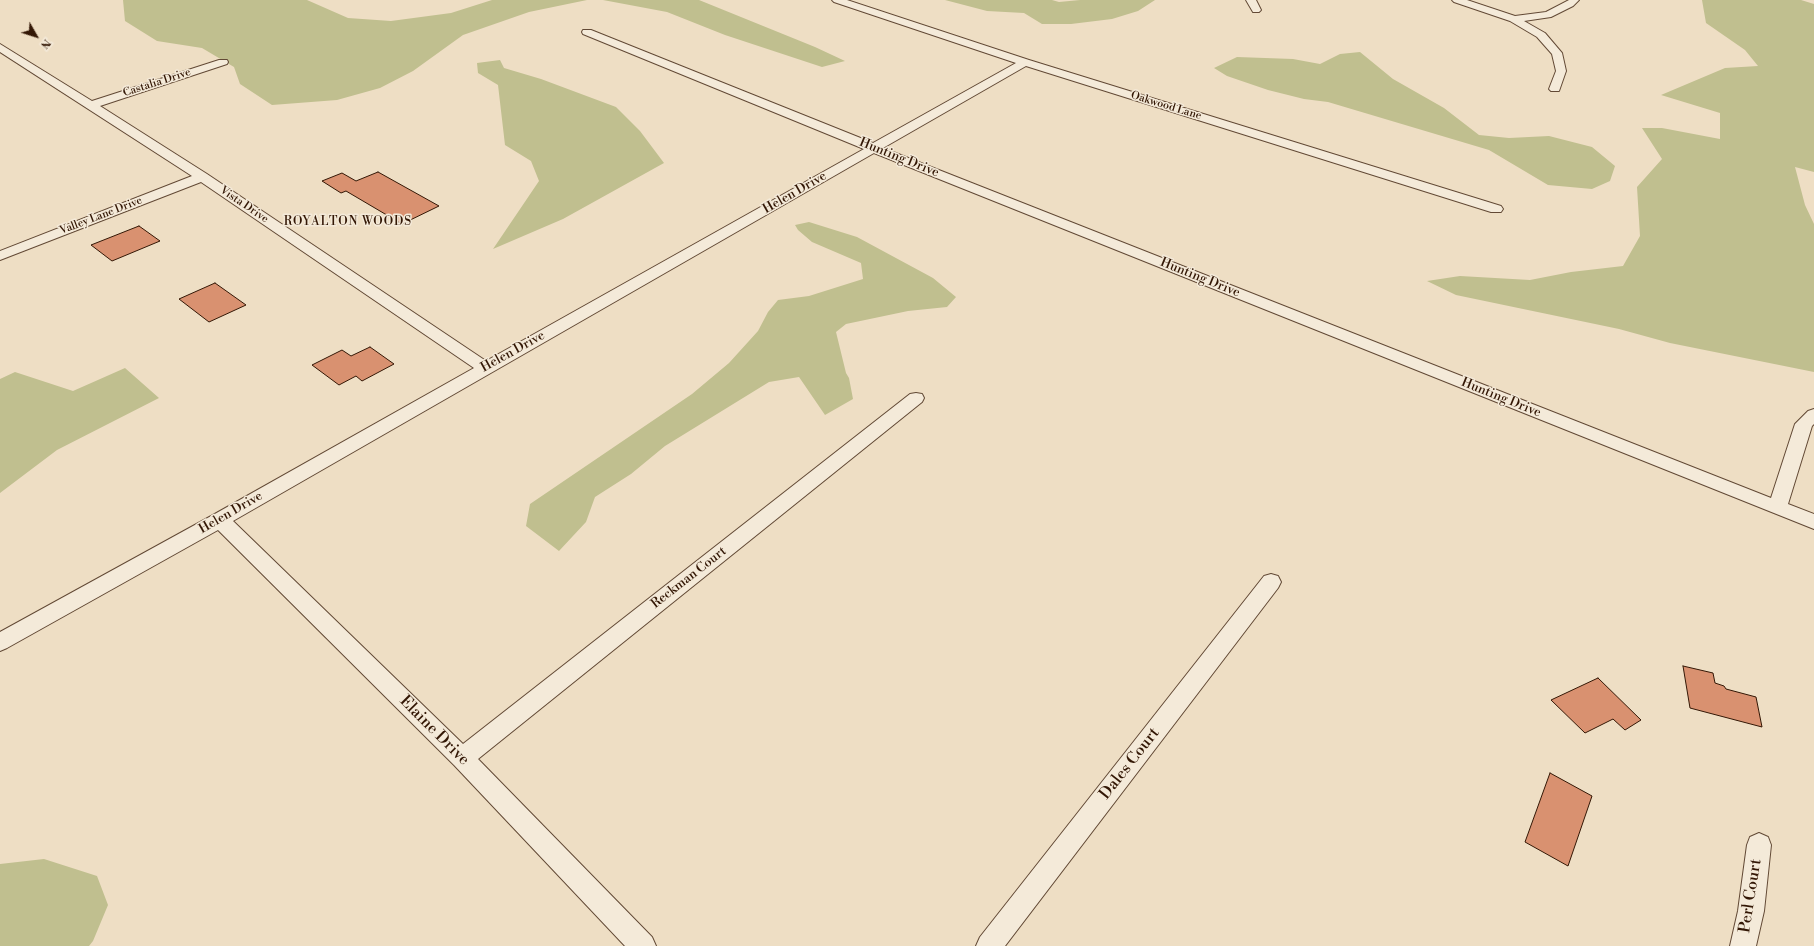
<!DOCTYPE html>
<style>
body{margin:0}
#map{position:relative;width:1814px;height:946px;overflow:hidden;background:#eedec4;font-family:"Libre Bodoni",serif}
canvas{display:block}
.north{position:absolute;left:16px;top:16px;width:40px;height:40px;-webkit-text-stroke:3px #f4ead9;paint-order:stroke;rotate:129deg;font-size:11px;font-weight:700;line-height:16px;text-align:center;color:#331705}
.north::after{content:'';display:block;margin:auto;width:14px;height:18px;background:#331705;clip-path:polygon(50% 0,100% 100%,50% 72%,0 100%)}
</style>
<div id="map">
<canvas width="1814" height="946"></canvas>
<div class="north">N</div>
</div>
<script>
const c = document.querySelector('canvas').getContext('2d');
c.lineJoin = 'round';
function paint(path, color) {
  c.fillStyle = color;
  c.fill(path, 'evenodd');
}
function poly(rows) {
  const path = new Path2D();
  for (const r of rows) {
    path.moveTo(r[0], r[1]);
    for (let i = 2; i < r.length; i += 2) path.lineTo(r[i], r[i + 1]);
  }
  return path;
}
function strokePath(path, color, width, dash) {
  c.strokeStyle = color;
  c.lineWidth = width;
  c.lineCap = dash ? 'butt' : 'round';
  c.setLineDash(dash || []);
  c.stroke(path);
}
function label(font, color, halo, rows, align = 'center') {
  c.font = font + ' "Libre Bodoni",serif';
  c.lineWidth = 3;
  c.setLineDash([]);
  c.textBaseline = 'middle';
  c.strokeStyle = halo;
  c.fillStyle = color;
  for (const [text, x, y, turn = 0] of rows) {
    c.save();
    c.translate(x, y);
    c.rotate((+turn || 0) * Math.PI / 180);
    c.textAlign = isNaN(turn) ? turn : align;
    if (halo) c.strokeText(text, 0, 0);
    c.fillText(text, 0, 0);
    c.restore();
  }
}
const green = poly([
 [123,0,307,0,348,18,391,21,451,13,492,0,587,0,529,12,463,35,413,71,380,88,337,100,272,105,240,84,234,67,202,48,157,41,125,21],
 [603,0,699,0,815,47,845,61,822,67,725,35,667,12],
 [945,0,1052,0,1059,2,1080,0,1155,0,1138,11,1112,19,1071,24,1042,24,1024,13,987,11],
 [1702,0,1801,0,1814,4,1814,172,1795,167,1805,205,1814,224,1814,372,1670,343,1619,329,1456,295,1427,281,1460,276,1530,280,1571,272,1623,266,1640,236,1637,187,1662,159,1642,128,1662,128,1720,139,1720,113,1661,95,1725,68,1758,66,1745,50,1706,23],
 [1360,52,1393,79,1444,108,1479,135,1509,138,1549,136,1592,147,1615,166,1610,181,1592,189,1548,185,1489,150,1328,102,1304,99,1268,90,1227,76,1214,68,1237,57,1293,59,1320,64,1340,54],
 [500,60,504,68,541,79,616,107,640,131,664,163,563,219,493,249,539,181,531,161,505,145,498,85,478,73,477,63],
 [809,222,857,237,933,278,956,297,947,307,908,311,846,324,836,332,846,373,849,378,853,399,825,415,799,377,769,382,665,446,631,474,595,497,586,522,559,551,526,526,530,504,692,394,729,363,758,331,768,312,778,300,809,296,863,279,861,263,812,242,798,230,795,225],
 [125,368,159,398,57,450,0,493,0,379,15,372,73,391],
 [44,859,97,876,108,905,93,941,89,946,0,946,0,864]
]);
const building = poly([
 [378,172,439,206,402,224,346,191,341,193,322,181,342,173,356,181,378,172],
 [139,226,160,241,112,261,91,245,139,226],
 [215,283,246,305,209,322,179,299,215,283],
 [370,347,394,364,362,381,356,376,339,385,312,365,342,350,351,356,370,347],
 [1683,666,1713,673,1715,683,1724,686,1726,689,1756,697,1762,727,1690,708,1683,666],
 [1598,678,1641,720,1625,730,1613,719,1585,733,1551,700,1598,678],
 [1550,773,1592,796,1568,866,1525,842,1550,773]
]);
const street = poly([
 [832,0,847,0,1029,60,1501,206,1503,209,1501,212,1491,212,1026,66,883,148,1771,498,1795,424,1808,411,1814,409,1814,424,1812,426,1788,504,1814,514,1814,529,874,153,233,521,463,744,910,394,916,393,922,394,924,398,922,402,478,759,652,937,656,946,625,946,454,765,218,530,7,648,0,651,0,632,213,515,474,368,201,182,0,260,0,251,192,176,0,52,0,44,92,101,219,60,227,60,228,62,227,64,100,106,207,174,486,361,864,149,583,34,582,32,583,30,591,30,873,143,1016,63,834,2,832,0],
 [1246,0,1256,0,1261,10,1259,12,1253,12,1246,0],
 [1452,0,1467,0,1515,16,1546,12,1569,0,1579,0,1573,6,1551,17,1524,21,1545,33,1562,53,1566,71,1559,91,1551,91,1549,89,1556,71,1552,54,1537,37,1510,21,1454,2,1452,0],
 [1271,574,1278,576,1281,582,1278,588,1005,946,976,946,980,937,1264,576,1271,574],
 [1759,833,1768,837,1771,845,1764,911,1756,946,1730,946,1738,911,1747,845,1750,837,1759,833]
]);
const farStreetnames = [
 ["Castalia Drive",157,83,-18],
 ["Oakwood Lane",1166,106,17],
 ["Vista Drive",244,205,34],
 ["Valley Lane Drive",101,216,-21]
];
const farNeighbourhoodnames = [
 ["ROYALTON WOODS",348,222]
];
const streetNames = [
 ["Hunting Drive",899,158,22],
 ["Helen Drive",795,193,-30],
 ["Hunting Drive",1200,278,22],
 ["Helen Drive",513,352,-29],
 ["Hunting Drive",1501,398,22],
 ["Helen Drive",231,513,-30],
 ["Reckman Court",689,578,-38]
];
const nearStreetnames = [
 ["Elaine Drive",434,731,45],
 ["Dales Court",1130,764,-52],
 ["Perl Court",1751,896,-81]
];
paint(green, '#c0bf8f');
paint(building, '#d99170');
strokePath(building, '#331705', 1);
strokePath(street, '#624935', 2);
paint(street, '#f4ead9');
label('11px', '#331705', '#f4ead9', farStreetnames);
c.letterSpacing = '1px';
label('12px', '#331705', '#f4ead9', farNeighbourhoodnames);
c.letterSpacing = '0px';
label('13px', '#331705', '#f4ead9', streetNames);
label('16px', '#331705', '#f4ead9', nearStreetnames);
</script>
